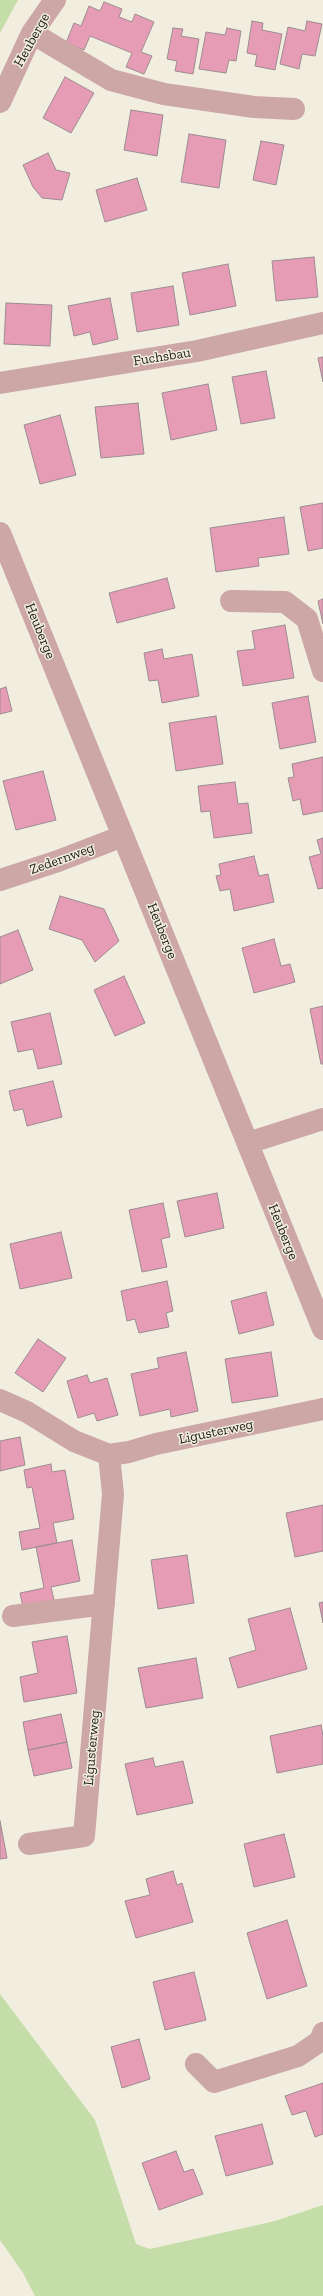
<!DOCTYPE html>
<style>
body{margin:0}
canvas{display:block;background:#f2eedf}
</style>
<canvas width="323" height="2296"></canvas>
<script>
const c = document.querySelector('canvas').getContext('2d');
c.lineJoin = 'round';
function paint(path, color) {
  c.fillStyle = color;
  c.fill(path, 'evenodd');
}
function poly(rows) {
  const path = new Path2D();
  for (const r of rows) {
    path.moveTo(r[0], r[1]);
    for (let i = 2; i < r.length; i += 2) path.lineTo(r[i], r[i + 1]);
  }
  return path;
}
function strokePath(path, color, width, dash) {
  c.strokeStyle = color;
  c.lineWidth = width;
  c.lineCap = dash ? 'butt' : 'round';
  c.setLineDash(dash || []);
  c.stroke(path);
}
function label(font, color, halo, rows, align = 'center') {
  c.font = font + ' "Zilla Slab",serif';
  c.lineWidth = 3;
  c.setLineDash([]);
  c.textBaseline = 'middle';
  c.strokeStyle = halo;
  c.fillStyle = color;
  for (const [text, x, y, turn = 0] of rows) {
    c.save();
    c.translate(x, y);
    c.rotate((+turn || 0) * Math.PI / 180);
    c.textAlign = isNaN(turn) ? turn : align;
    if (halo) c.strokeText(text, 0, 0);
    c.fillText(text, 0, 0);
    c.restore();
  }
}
const green = poly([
 [0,0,18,0,0,33],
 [0,1994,95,2120,136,2244,150,2249,275,2221,323,2205,323,2296,35,2296,23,2273,0,2240]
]);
const building = poly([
 [104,2,122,9,119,17,132,22,135,14,154,22,141,52,152,56,144,74,126,67,132,53,90,36,84,50,66,43,74,23,81,26,89,6,100,11,104,2],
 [252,21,263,23,262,30,282,34,275,70,255,66,257,55,247,53,252,21],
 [307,21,322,24,315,56,302,54,299,69,280,64,288,27,305,31,307,21],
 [173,28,183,29,181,36,199,39,193,74,175,71,177,61,167,59,173,28],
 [227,28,241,31,236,61,229,60,226,73,199,69,206,32,225,35,227,28],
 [65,77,94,93,71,133,43,118,65,77],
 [131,110,163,115,157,156,124,150,131,110],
 [189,134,226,140,219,188,181,182,189,134],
 [261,141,284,145,276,185,253,180,261,141],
 [48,153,56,170,70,173,62,200,42,198,33,187,23,165,48,153],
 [137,178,147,210,105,222,96,190,137,178],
 [314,257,318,297,276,301,272,261,314,257],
 [228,264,236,306,190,315,182,273,228,264],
 [173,286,179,325,137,332,131,293,173,286],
 [110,298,118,339,93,345,90,332,74,336,68,306,110,298],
 [6,303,52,305,50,346,4,344,6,303],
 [323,357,323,382,318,358,323,357],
 [266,371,275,418,241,424,232,377,266,371],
 [208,384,217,430,171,440,162,393,208,384],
 [138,403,144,454,101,458,95,407,138,403],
 [60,415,76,475,40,484,24,425,60,415],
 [323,503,323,548,308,551,300,507,323,503],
 [284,517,289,554,258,558,259,566,216,572,210,528,284,517],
 [167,578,175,608,117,623,109,593,167,578],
 [323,599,323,624,318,601,323,599],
 [285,625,294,678,243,686,237,651,255,649,252,631,285,625],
 [162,649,164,659,192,654,199,696,162,703,158,680,149,681,144,653,162,649],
 [6,687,12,711,0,714,0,689,6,687],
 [308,696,316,742,280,749,272,703,308,696],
 [216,716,223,764,176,771,169,723,216,716],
 [323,757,323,811,303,815,300,799,293,801,288,778,294,777,292,764,323,757],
 [43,771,56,820,16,830,3,781,43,771],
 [235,782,238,804,248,803,252,833,214,838,210,811,201,812,198,786,235,782],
 [323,838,323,888,318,889,309,857,321,854,317,840,323,838],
 [254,856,259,876,268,874,274,902,234,911,230,889,220,891,216,876,221,875,219,864,254,856],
 [60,896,104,909,119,941,95,962,82,940,49,929,60,896],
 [18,930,33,970,0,984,0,937,18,930],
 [274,939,281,966,290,964,295,982,254,993,242,948,274,939],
 [124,976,145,1023,115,1036,94,990,124,976],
 [323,1006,323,1064,321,1064,310,1009,323,1006],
 [50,1013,62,1064,38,1069,33,1049,18,1052,11,1022,50,1013],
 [53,1081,62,1117,27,1126,23,1109,14,1111,9,1091,53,1081],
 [217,1193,224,1228,185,1237,177,1201,217,1193],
 [163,1203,170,1237,161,1239,167,1267,142,1272,129,1210,163,1203],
 [61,1232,72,1278,20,1289,10,1244,61,1232],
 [167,1281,173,1311,166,1313,169,1327,139,1333,135,1319,127,1321,121,1291,167,1281],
 [266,1292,274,1325,239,1334,231,1301,266,1292],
 [38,1339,66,1358,43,1392,15,1373,38,1339],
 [186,1352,198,1411,171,1417,170,1409,140,1416,131,1374,159,1368,157,1358,186,1352],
 [271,1352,278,1396,232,1403,225,1359,271,1352],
 [87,1375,90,1383,107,1378,118,1415,97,1421,94,1413,78,1418,67,1381,87,1375],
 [20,1437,25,1465,0,1471,0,1441,20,1437],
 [51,1464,52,1472,65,1470,74,1519,53,1523,57,1543,22,1550,19,1532,40,1528,32,1487,27,1488,24,1470,51,1464],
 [323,1505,323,1551,295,1557,286,1513,323,1505],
 [72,1540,80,1581,51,1587,54,1600,23,1607,20,1593,44,1588,36,1547,72,1540],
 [187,1555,194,1603,158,1609,151,1560,187,1555],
 [323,1602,323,1623,319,1603,323,1602],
 [290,1608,307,1669,238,1688,229,1658,256,1650,248,1619,290,1608],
 [67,1636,77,1693,24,1702,20,1677,38,1673,32,1642,67,1636],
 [196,1658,203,1698,146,1708,138,1668,196,1658],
 [61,1714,67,1742,28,1750,23,1722,61,1714],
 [321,1725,323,1736,323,1764,277,1773,270,1736,321,1725],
 [67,1742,72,1768,34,1776,28,1750,67,1742],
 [153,1758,155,1767,183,1761,193,1803,137,1815,125,1764,153,1758],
 [0,1821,7,1858,0,1859,0,1821],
 [284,1834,295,1877,254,1887,244,1844,284,1834],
 [173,1871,177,1885,182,1883,193,1922,136,1938,125,1901,150,1895,146,1879,173,1871],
 [287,1920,307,1986,267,1999,247,1933,287,1920],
 [194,1972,206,2020,165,2030,153,1982,194,1972],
 [139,2039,150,2079,122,2088,111,2047,139,2039],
 [323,2083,323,2134,315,2137,306,2111,292,2115,285,2096,323,2083],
 [262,2124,273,2164,226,2176,215,2136,262,2124],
 [176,2151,184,2172,193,2169,203,2194,159,2210,142,2163,176,2151]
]);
const minor = poly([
 [32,33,111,80,164,94,254,107,294,109],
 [0,102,32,33,55,0],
 [0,383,197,351,323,323],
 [0,533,323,1329],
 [231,601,285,602,307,619,323,671],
 [0,880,58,861,123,836],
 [248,1143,323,1119],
 [0,1400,27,1412,74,1441,109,1455,129,1452,156,1444,323,1409],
 [13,1616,104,1604],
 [29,1844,84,1836,113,1494,109,1455],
 [196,2064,214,2082,298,2056,320,2041,323,2033]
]);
const streetNames = [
 ["Heuberge",32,40,-61],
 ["Fuchsbau",162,357,-9],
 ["Heuberge",40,631,68],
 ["Zedernweg",62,859,-20],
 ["Heuberge",162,931,68],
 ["Heuberge",283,1232,68],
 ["Ligusterweg",216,1432,-12],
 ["Ligusterweg",92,1748,-85]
];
paint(green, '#c5dda8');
paint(building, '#e79cb5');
strokePath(building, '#9c8c91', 1);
strokePath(minor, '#cca7a6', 22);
label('14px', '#23211c', '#f2eedf', streetNames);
</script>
